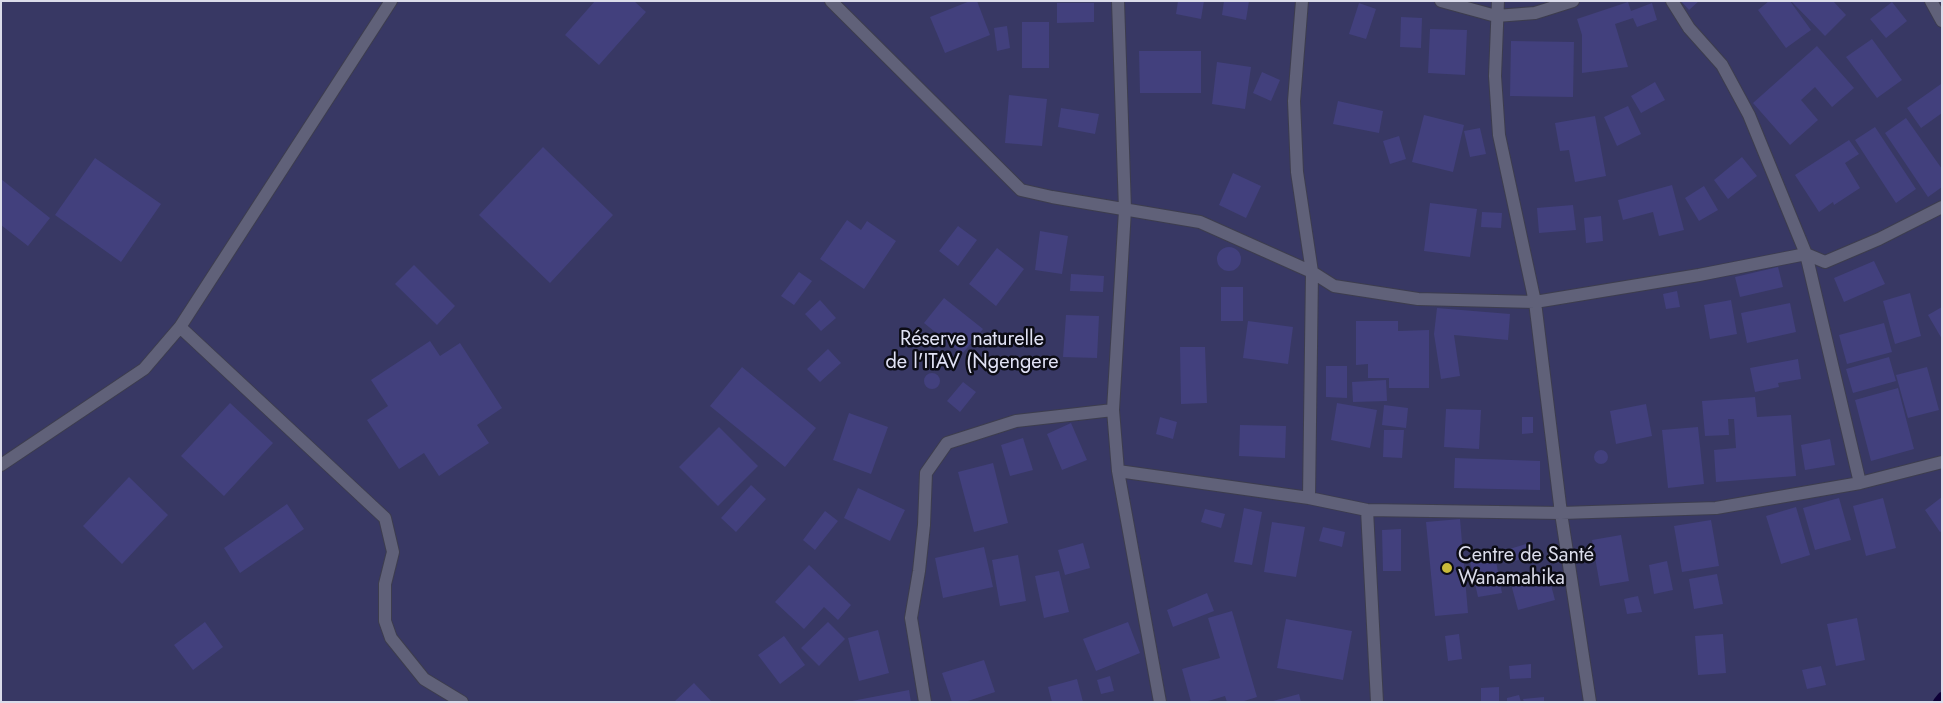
<!DOCTYPE html>
<meta charset="utf-8">
<style>
body{margin:0}
#map{position:relative;width:1943px;height:703px;overflow:hidden;background:#222236;font-family:Jost,sans-serif}
canvas{display:block}
.frame{position:absolute;inset:0;border:2px solid #dbdcea;pointer-events:none}
</style>
<div id="map">
<canvas width="1943" height="703"></canvas>
<div class="frame"></div>
</div>
<script>
const c = document.querySelector('canvas').getContext('2d');
c.lineJoin = 'round';
function paint(path, color) {
  c.fillStyle = color;
  c.fill(path, 'evenodd');
}
function poly(rows) {
  const path = new Path2D();
  for (const r of rows) {
    if (r.length === 3) {
      path.moveTo(r[0] + r[2], r[1]);
      path.arc(r[0], r[1], r[2], 0, 2 * Math.PI);
      continue;
    }
    path.moveTo(r[0], r[1]);
    for (let i = 2; i < r.length; i += 2) path.lineTo(r[i], r[i + 1]);
  }
  return path;
}
function strokePath(path, color, width, dash) {
  c.strokeStyle = color;
  c.lineWidth = width;
  c.lineCap = dash ? 'butt' : 'round';
  c.setLineDash(dash || []);
  c.stroke(path);
}
function label(font, color, halo, rows, align = 'center') {
  c.font = font + ' Jost,sans-serif';
  c.lineWidth = 5;
  c.setLineDash([]);
  c.textBaseline = 'middle';
  c.strokeStyle = halo;
  c.fillStyle = color;
  for (const [text, x, y, turn = 0] of rows) {
    c.save();
    c.translate(x, y);
    c.rotate((+turn || 0) * Math.PI / 180);
    c.textAlign = isNaN(turn) ? turn : align;
    if (halo) c.strokeText(text, 0, 0);
    c.fillText(text, 0, 0);
    c.restore();
  }
}
const green = poly([
 [1,1,1942,1,1942,702,1,702]
]);
const stream = poly([
 [1938,702,1942,697]
]);
const building = poly([
 [595,1,634,1,646,12,599,65,565,35],
 [970,1,977,1,990,35,945,53,930,17],
 [1178,1,1204,1,1201,19,1176,14],
 [1224,1,1249,1,1246,20,1222,15],
 [1681,1,1699,1,1689,10],
 [1769,1,1790,1,1811,30,1786,48,1758,10],
 [1791,1,1833,1,1846,15,1825,36],
 [1628,2,1631,11,1652,3,1657,20,1637,27,1633,18,1615,24,1628,67,1582,73,1582,35,1577,19],
 [1892,2,1907,21,1886,38,1870,19],
 [1057,3,1094,3,1094,22,1057,23],
 [1359,3,1376,9,1366,39,1349,34],
 [1401,17,1422,18,1421,48,1400,47],
 [1022,22,1049,22,1049,68,1022,68],
 [1007,26,1010,48,997,51,994,28],
 [1430,29,1467,30,1465,75,1428,73],
 [1872,39,1902,80,1877,98,1846,57],
 [1511,41,1574,42,1573,97,1510,96],
 [1817,46,1854,88,1832,107,1815,87,1801,100,1818,120,1790,145,1753,103],
 [1139,51,1201,51,1201,93,1140,93],
 [1217,62,1251,67,1245,109,1212,104],
 [1262,72,1280,80,1271,101,1253,93],
 [1655,82,1665,100,1641,113,1631,96],
 [1941,84,1942,113,1921,128,1907,108],
 [1009,95,1047,99,1042,146,1005,143],
 [1338,101,1383,111,1379,133,1333,124],
 [1628,106,1641,134,1617,146,1604,117],
 [1061,108,1099,114,1095,134,1058,127],
 [1424,115,1464,125,1453,172,1412,162],
 [1595,116,1606,176,1575,182,1569,150,1560,151,1555,123],
 [1906,118,1942,169,1942,187,1928,197,1885,133],
 [1875,127,1916,189,1896,203,1855,140],
 [1480,128,1486,154,1470,157,1464,131],
 [1399,136,1406,159,1390,164,1383,141],
 [1849,140,1859,154,1845,163,1860,188,1834,205,1833,202,1819,212,1795,175],
 [543,147,613,215,550,283,479,215],
 [1742,157,1757,176,1728,199,1714,180],
 [95,158,161,204,121,262,55,215],
 [1233,173,1261,186,1246,218,1219,205],
 [1,179,50,218,28,246,1,225],
 [1672,185,1684,230,1659,236,1653,212,1623,220,1618,200],
 [1704,186,1718,210,1699,221,1685,198],
 [1430,203,1477,209,1470,257,1424,251],
 [1573,205,1576,230,1539,233,1537,208],
 [1482,212,1502,213,1501,228,1481,227],
 [1601,216,1603,241,1586,243,1584,218],
 [847,220,861,230,867,221,896,241,864,289,820,259],
 [958,226,977,240,958,266,939,251],
 [1040,231,1068,236,1062,274,1035,270],
 [1229,259,12],
 [997,248,1024,269,996,306,969,284],
 [1874,261,1885,284,1844,302,1834,278],
 [414,265,455,306,437,325,395,284],
 [1778,267,1783,287,1740,297,1735,277],
 [799,272,812,281,794,305,781,296],
 [1071,274,1104,276,1103,292,1070,291],
 [1221,287,1243,287,1243,321,1221,321],
 [1677,291,1680,307,1666,309,1663,294],
 [1910,293,1921,336,1895,344,1883,301],
 [944,298,983,329,962,354,924,323],
 [820,300,836,318,821,331,805,314],
 [1731,300,1737,334,1710,339,1704,305],
 [1790,303,1796,332,1747,343,1741,313],
 [1942,307,1942,339,1928,315],
 [1437,308,1510,314,1508,340,1454,335,1460,376,1441,379,1434,334],
 [1066,315,1099,316,1097,358,1063,357],
 [1248,321,1293,327,1288,364,1243,358],
 [1356,321,1398,321,1398,331,1429,330,1429,388,1389,388,1389,378,1368,378,1368,364,1356,365],
 [1884,323,1892,352,1847,364,1839,335],
 [430,341,440,356,460,343,502,408,477,425,489,443,439,476,424,453,399,469,367,420,388,406,371,380],
 [1180,347,1205,347,1207,403,1181,404],
 [828,349,841,363,820,382,807,369],
 [1889,357,1896,381,1853,393,1846,369],
 [1798,359,1801,379,1778,383,1779,387,1755,392,1750,368],
 [1326,366,1347,366,1347,398,1326,397],
 [742,367,816,428,785,467,710,406],
 [1927,367,1939,410,1908,418,1896,375],
 [932,381,8],
 [1386,380,1387,401,1353,402,1352,382],
 [963,382,976,392,960,412,947,401],
 [1898,388,1914,449,1871,461,1855,400],
 [1755,397,1757,417,1791,415,1796,476,1716,482,1714,450,1736,448,1734,419,1728,419,1729,435,1705,436,1702,401],
 [230,403,273,443,224,496,181,456],
 [1337,403,1377,410,1370,448,1331,440],
 [1646,404,1652,436,1616,444,1610,411],
 [1384,405,1408,408,1406,428,1382,425],
 [1446,409,1481,410,1479,449,1444,447],
 [849,413,888,427,871,474,833,460],
 [1160,417,1177,422,1173,439,1156,434],
 [1522,417,1533,417,1533,433,1522,434],
 [1071,423,1087,460,1062,470,1047,434],
 [1240,425,1286,426,1285,458,1239,456],
 [719,427,758,466,718,506,679,467],
 [1698,427,1704,484,1668,488,1662,430],
 [1384,430,1404,430,1402,458,1383,457],
 [1023,438,1033,470,1010,476,1001,445],
 [1830,439,1835,465,1805,470,1801,445],
 [1601,457,7],
 [1455,458,1540,461,1540,490,1454,488],
 [993,463,1008,523,974,532,958,472],
 [129,477,168,515,122,564,83,526],
 [751,485,766,499,736,532,721,518],
 [858,488,905,510,890,541,844,518],
 [1942,497,1942,531,1940,532,1925,510],
 [1839,498,1851,540,1815,550,1803,508],
 [1883,498,1896,548,1866,556,1853,506],
 [287,504,304,529,240,573,224,548],
 [1796,507,1810,555,1781,564,1766,516],
 [1244,508,1262,512,1252,565,1234,562],
 [1205,509,1225,514,1221,528,1201,522],
 [825,511,838,521,815,550,803,540],
 [1460,519,1468,613,1435,616,1426,522],
 [1711,520,1719,566,1682,572,1674,526],
 [1272,522,1305,527,1296,577,1264,572],
 [1323,527,1345,532,1342,547,1319,541],
 [1401,529,1401,571,1383,571,1382,530],
 [1621,535,1629,581,1600,586,1592,540],
 [1083,543,1090,568,1065,575,1058,550],
 [1526,544,1529,557,1507,563,1503,551],
 [984,547,993,587,943,598,935,558],
 [1494,551,1502,593,1478,597,1469,557],
 [1018,555,1026,601,1000,606,992,560],
 [1667,561,1673,590,1654,594,1649,565],
 [809,565,851,605,838,620,824,607,804,629,775,602],
 [1059,571,1069,612,1044,618,1035,576],
 [1548,574,1555,600,1518,610,1511,584],
 [1717,574,1723,604,1694,609,1689,579],
 [1207,593,1214,611,1173,627,1167,610],
 [1638,596,1642,612,1627,614,1624,599],
 [1232,611,1257,697,1241,702,1227,702,1225,696,1205,702,1191,702,1182,669,1220,658,1208,618],
 [1857,618,1865,660,1836,666,1827,624],
 [1286,619,1352,631,1343,680,1277,668],
 [205,622,223,647,193,670,174,645],
 [828,622,845,639,819,666,801,648],
 [1128,622,1140,653,1096,671,1083,639],
 [878,630,889,673,859,681,848,638],
 [1459,634,1462,659,1448,661,1445,636],
 [1723,634,1726,673,1698,675,1695,636],
 [784,636,805,665,780,684,758,655],
 [984,660,995,692,965,702,952,702,942,673],
 [1531,664,1531,678,1510,679,1509,666],
 [1821,666,1826,685,1807,689,1802,670],
 [1110,676,1114,691,1101,694,1097,680],
 [1077,679,1083,702,1052,702,1048,687],
 [694,683,712,702,676,702,675,701],
 [1499,687,1499,702,1481,702,1481,688],
 [909,690,911,702,852,702,852,701],
 [1299,694,1301,702,1273,702,1273,701],
 [1519,695,1521,702,1507,702,1507,698],
 [1544,697,1544,702,1524,702,1523,699]
]);
const minor = poly([
 [831,1,1021,190,1052,197,1200,222,1312,272,1334,286,1418,299,1535,302,1699,275,1806,254,1825,262,1879,239,1942,207],
 [1118,1,1125,210,1113,410,1118,471,1160,702],
 [1302,1,1294,101,1297,172,1312,272,1309,498],
 [1441,1,1496,16,1535,13,1573,1],
 [1498,1,1495,76,1499,135,1535,302,1561,513,1590,702],
 [1672,1,1689,28,1722,65,1749,115,1806,254,1860,483],
 [1931,1,1942,21],
 [180,327,385,518,393,552,385,584,385,621,391,638,424,679,462,702],
 [1,465,144,369,180,327,391,1],
 [1118,471,1309,498,1367,510,1561,513,1716,508,1860,483,1942,462],
 [1367,510,1377,702],
 [925,702,911,618,919,571,924,525,926,473,947,443,1016,421,1113,410]
]);
const markers = [
 [1447,568,6,"#c9ba3a"]
];
const parkNames = [
 ["Réserve naturelle",972,340],
 ["de l'ITAV (Ngengere",972,363]
];
const poiNames = [
 ["Centre de Santé",1458,556],
 ["Wanamahika",1458,579]
];
paint(green, '#383864');
strokePath(stream, '#0e0037', 10);
paint(building, '#42407d');
strokePath(minor, '#3d3d4e', 14);
strokePath(minor, '#606179', 12);
for (const [x, y, r, color] of markers) {
  const dot = new Path2D();
  dot.arc(x, y, r, 0, 2 * Math.PI);
  c.fillStyle = color;
  c.fill(dot);
  strokePath(dot, '#0c0c15', 2);
}
label('20px', '#e1e2f5', '#0c0c15', parkNames);
label('20px', '#dbdcea', '#0c0c15', poiNames, 'left');
</script>
